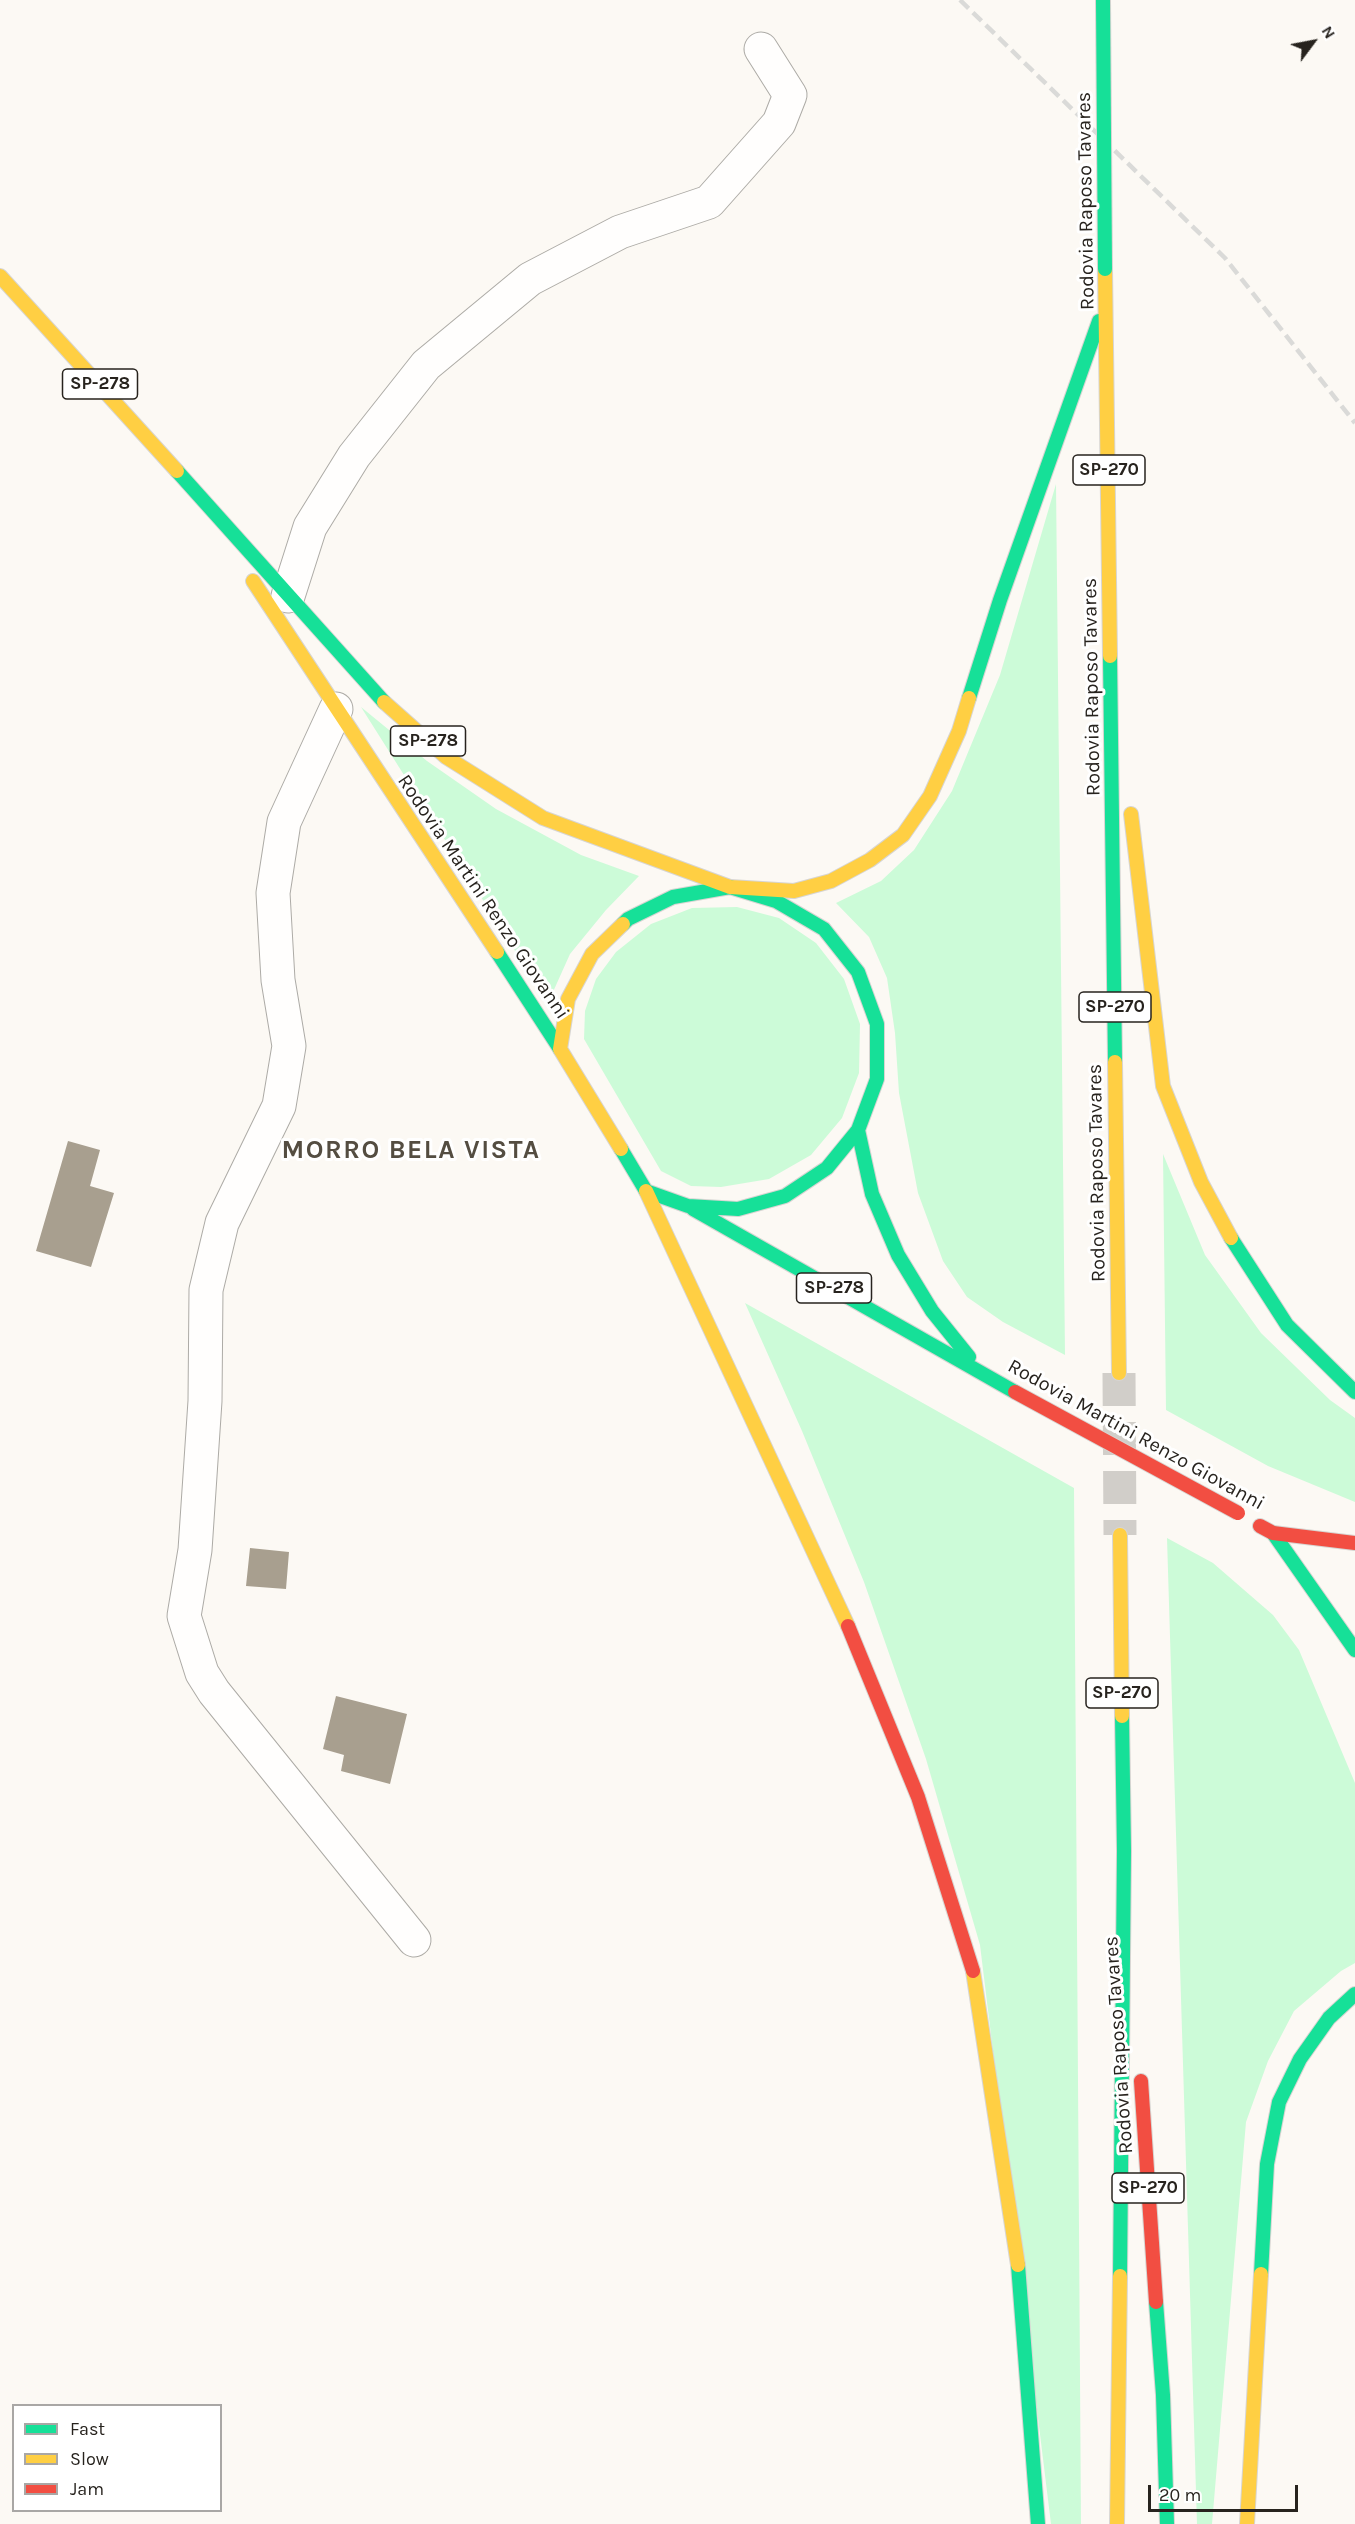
<!DOCTYPE html>
<style>
body{margin:0}
#map{position:relative;width:1355px;height:2524px;overflow:hidden;background:#fcf9f4;font-family:Karla,sans-serif}
canvas{display:block}
.legend{position:absolute;left:12px;top:2404px;width:210px;height:108px;box-sizing:border-box;background:#fff;border:2px solid #a9a7a5;margin:0;padding:8px 10px;list-style:none;font-size:18px;color:#27231e}
.legend li{display:flex;align-items:center;gap:12px;height:30px}
.legend b{width:30px;border:2px solid #a9a7a5}
.north{position:absolute;left:1283px;top:12px;width:60px;height:60px;-webkit-text-stroke:4px #fff;paint-order:stroke;rotate:58deg;font-size:16px;font-weight:700;line-height:24px;text-align:center;color:#27231e}
.north::after{content:'';display:block;margin:auto;width:21px;height:27px;background:#27231e;clip-path:polygon(50% 0,100% 100%,50% 72%,0 100%)}
.scale{position:absolute;left:1148px;top:2485px;width:150px;height:27px;box-sizing:border-box;border:3px solid #27231e;border-top:0;padding-left:8px;font-size:18px;line-height:21px;white-space:nowrap;color:#27231e;-webkit-text-stroke:4px #fff;paint-order:stroke}
</style>
<div id="map">
<canvas width="1355" height="2524"></canvas>
<ul class="legend">
<li><b style="height:8px;background:#16e098"></b>Fast</li>
<li><b style="height:8px;background:#ffcf43"></b>Slow</li>
<li><b style="height:8px;background:#f24e42"></b>Jam</li>
</ul>
<div class="north">N</div>
<div class="scale">20 m</div>
</div>
<script>
const c = document.querySelector('canvas').getContext('2d');
c.lineJoin = 'round';
function paint(path, color) {
  c.fillStyle = color;
  c.fill(path, 'evenodd');
}
function poly(rows) {
  const path = new Path2D();
  for (const r of rows) {
    path.moveTo(r[0], r[1]);
    for (let i = 2; i < r.length; i += 2) path.lineTo(r[i], r[i + 1]);
  }
  return path;
}
function strokePath(path, color, width, dash) {
  c.strokeStyle = color;
  c.lineWidth = width;
  c.lineCap = dash ? 'butt' : 'round';
  c.setLineDash(dash || []);
  c.stroke(path);
}
function label(font, color, halo, rows, align = 'center') {
  c.font = font + ' Karla,sans-serif';
  c.lineWidth = 6;
  c.setLineDash([]);
  c.textBaseline = 'middle';
  c.strokeStyle = halo;
  c.fillStyle = color;
  for (const [text, x, y, turn = 0] of rows) {
    c.save();
    c.translate(x, y);
    c.rotate((+turn || 0) * Math.PI / 180);
    c.textAlign = isNaN(turn) ? turn : align;
    if (halo) c.strokeText(text, 0, 0);
    c.fillText(text, 0, 0);
    c.restore();
  }
}
const green = poly([
 [1056,484,1065,1355,1003,1322,967,1297,943,1261,918,1193,899,1093,895,1033,887,978,869,937,836,903,881,881,914,850,952,791,1000,675],
 [361,707,427,761,496,809,581,855,639,876,606,910,570,954,548,1003],
 [737,907,779,918,816,943,844,979,860,1024,859,1073,842,1118,811,1155,769,1179,721,1187,691,1186,661,1171,584,1039,585,1011,596,979,616,952,651,924,692,908],
 [1163,1154,1205,1255,1261,1333,1330,1400,1355,1418,1355,1502,1268,1466,1166,1410],
 [745,1303,1074,1488,1081,2524,1051,2524,980,1945,926,1759,864,1582,802,1431],
 [1167,1538,1213,1563,1273,1615,1299,1650,1355,1783,1355,1963,1341,1971,1294,2011,1268,2061,1246,2122,1212,2524,1197,2524]
]);
const building = poly([
 [68,1141,100,1150,90,1186,114,1193,91,1267,36,1251],
 [250,1548,289,1552,286,1589,246,1586],
 [336,1696,407,1714,390,1784,341,1771,344,1755,323,1749]
]);
const highwayTunnel = poly([
 [1119,1373,1120,1535]
]);
const street = poly([
 [288,596,310,527,354,456,426,365,530,279,620,232,709,202,779,123,790,95,761,49],
 [336,709,284,822,273,893,278,980,289,1046,279,1106,222,1223,206,1290,205,1401,195,1550,184,1616,202,1673,214,1692,414,1940]
]);
const fast = poly([
 [177,471,384,702],
 [1110,656,1115,1062],
 [969,698,1000,600,1099,321],
 [623,924,628,919,673,897,730,887],
 [497,952,560,1049],
 [858,1130,872,1194,898,1255,932,1311,969,1357],
 [621,1149,646,1191,688,1206,738,1209,785,1196,827,1168,858,1130,877,1079,877,1024,858,972,824,929,776,901,730,887],
 [693,1209,1015,1392],
 [1231,1238,1287,1325,1355,1392],
 [1273,1533,1355,1650],
 [1018,2265,1038,2524],
 [1261,2274,1267,2164,1279,2102,1300,2059,1329,2018,1355,1994],
 [1120,2276,1124,1851,1122,1716],
 [1156,2302,1163,2395,1167,2524]
]);
const slow = poly([
 [1105,269,1110,656],
 [0,276,177,471],
 [253,581,497,952],
 [384,702,446,757,543,818,730,887],
 [1131,814,1163,1086,1201,1182,1231,1238],
 [730,887,794,891,831,881,870,860,903,835,930,796,959,731,969,698],
 [1115,1062,1119,1373],
 [621,1149,560,1049,568,999,592,954,623,924],
 [646,1191,848,1626],
 [1120,1535,1122,1716],
 [973,1971,1018,2265],
 [1117,2524,1120,2276],
 [1247,2524,1261,2274]
]);
const jam = poly([
 [1260,1526,1273,1533,1355,1543],
 [848,1626,918,1797,973,1971],
 [1141,2081,1156,2302]
]);
const rail = poly([
 [960,0,1225,258,1355,423]
]);
const fastBridge = poly([
 [1103,0,1105,269]
]);
const jamBridge = poly([
 [1015,1392,1238,1513]
]);
const shields = [
 [100,384,75],
 [1109,470,72],
 [428,741,75],
 [1115,1007,72],
 [834,1288,75],
 [1122,1693,72],
 [1148,2188,72]
];
const shieldNames = [
 ["SP-278",100,384],
 ["SP-270",1109,470],
 ["SP-278",428,741],
 ["SP-270",1115,1007],
 ["SP-278",834,1288],
 ["SP-270",1122,1693],
 ["SP-270",1148,2188]
];
const streetNames = [
 ["Rodovia Raposo Tavares",1086,201,-91],
 ["Rodovia Raposo Tavares",1092,687,-91],
 ["Rodovia Martini Renzo Giovanni",483,897,56],
 ["Rodovia Raposo Tavares",1097,1173,-91],
 ["Rodovia Martini Renzo Giovanni",1136,1435,29],
 ["Rodovia Raposo Tavares",1119,2045,-94]
];
const districtNames = [
 ["MORRO BELA VISTA",411,1151]
];
paint(green, '#ccfbd8');
paint(building, '#a89f8f');
strokePath(highwayTunnel, '#d1cec9', 33, [33, 16]);
strokePath(street, '#adaba6', 35);
strokePath(fast, '#d7d5d2', 16);
strokePath(slow, '#d7d5d2', 16);
strokePath(jam, '#d7d5d2', 16);
strokePath(street, '#fffefd', 33);
strokePath(fast, '#16e098', 14);
strokePath(slow, '#ffcf43', 14);
strokePath(jam, '#f24e42', 14);
strokePath(rail, '#dadad8', 4.5, [12, 6]);
strokePath(fastBridge, '#d7d5d2', 16, []);
strokePath(jamBridge, '#d7d5d2', 16, []);
strokePath(fastBridge, '#16e098', 14);
strokePath(jamBridge, '#f24e42', 14);
for (const [x, y, w] of shields) {
  const box = new Path2D();
  box.roundRect(x - w / 2, y - 15, w, 30, 4.5);
  c.fillStyle = '#fff';
  c.fill(box);
  strokePath(box, '#27231e', 1.5);
}
label('bold 18px', '#27231e', null, shieldNames);
label('20px', '#27231e', '#fff', streetNames);
c.letterSpacing = '1.5px';
label('bold 26px', '#544d41', '#fff', districtNames);
c.letterSpacing = '0px';
</script>
